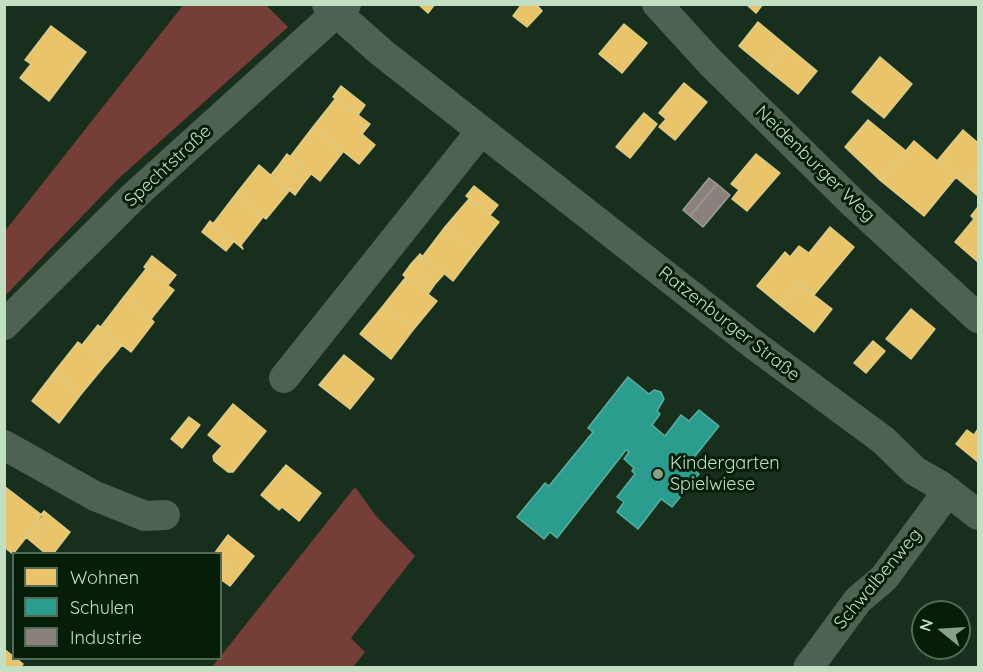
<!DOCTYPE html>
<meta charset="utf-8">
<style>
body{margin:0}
#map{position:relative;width:983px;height:672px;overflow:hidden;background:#172f1c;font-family:Quicksand,sans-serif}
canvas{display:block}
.frame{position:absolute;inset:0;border:6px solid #c2dfc4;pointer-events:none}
.legend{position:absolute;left:12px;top:552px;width:210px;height:108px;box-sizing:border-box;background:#061d09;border:2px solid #516b54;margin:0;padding:8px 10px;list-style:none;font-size:18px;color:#c2dfc4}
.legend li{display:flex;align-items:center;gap:12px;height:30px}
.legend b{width:30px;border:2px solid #516b54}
.north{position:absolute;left:911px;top:600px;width:60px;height:60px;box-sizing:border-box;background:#061d09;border:2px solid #516b54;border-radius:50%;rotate:288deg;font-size:16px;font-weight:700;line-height:24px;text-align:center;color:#c2dfc4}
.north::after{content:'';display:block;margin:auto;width:21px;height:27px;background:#86a189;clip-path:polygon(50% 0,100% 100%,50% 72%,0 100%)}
</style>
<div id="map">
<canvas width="983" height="672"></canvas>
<div class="frame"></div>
<ul class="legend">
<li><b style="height:16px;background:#e9c46a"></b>Wohnen</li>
<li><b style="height:16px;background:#2a9d8f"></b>Schulen</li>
<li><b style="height:16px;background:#8a817c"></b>Industrie</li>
</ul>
<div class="north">N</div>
</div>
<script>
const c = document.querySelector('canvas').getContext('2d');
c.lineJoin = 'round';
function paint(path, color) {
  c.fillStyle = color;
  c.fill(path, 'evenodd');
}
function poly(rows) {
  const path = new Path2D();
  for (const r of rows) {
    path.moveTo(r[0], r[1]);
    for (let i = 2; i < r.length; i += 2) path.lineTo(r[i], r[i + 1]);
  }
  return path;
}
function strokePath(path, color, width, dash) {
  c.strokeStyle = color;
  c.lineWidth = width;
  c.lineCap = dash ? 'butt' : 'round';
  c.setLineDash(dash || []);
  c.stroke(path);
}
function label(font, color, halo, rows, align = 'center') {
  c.font = font + ' Quicksand,sans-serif';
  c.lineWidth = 6;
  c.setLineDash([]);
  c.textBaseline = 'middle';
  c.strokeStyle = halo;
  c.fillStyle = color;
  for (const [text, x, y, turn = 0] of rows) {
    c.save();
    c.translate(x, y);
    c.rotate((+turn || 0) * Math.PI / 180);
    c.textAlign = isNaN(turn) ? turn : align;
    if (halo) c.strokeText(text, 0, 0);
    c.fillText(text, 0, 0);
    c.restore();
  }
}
const green = poly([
 [184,4,266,5,288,27,118,179,5,296,5,231],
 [355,487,376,516,415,556,351,638,365,652,353,667,212,667]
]);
const homes = poly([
 [418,4,435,4,428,13,418,4],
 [522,4,536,4,542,11,527,27,513,16,522,4],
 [746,4,763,4,756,13,746,4],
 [758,22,788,47,768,70,739,46,758,22],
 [624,24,647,43,622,73,599,54,624,24],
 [51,26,86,52,49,101,20,78,31,64,25,60,51,26],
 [788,47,817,71,798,94,768,70,788,47],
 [880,57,912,84,884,118,852,92,880,57],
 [684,83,707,102,675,140,659,127,666,119,659,113,684,83],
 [341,86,365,105,358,115,333,97,341,86],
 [336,98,370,124,362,134,375,145,359,164,313,127,336,98],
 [644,113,657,124,643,142,629,131,644,113],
 [868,120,906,151,881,181,845,147,868,120],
 [313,127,343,152,320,181,290,157,313,127],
 [963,130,978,143,978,168,965,185,937,161,963,130],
 [629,131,643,142,630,158,616,147,629,131],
 [914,141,956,177,924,216,881,181,914,141],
 [287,154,311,174,303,184,279,165,287,154],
 [756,154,780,173,747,211,732,199,739,190,731,184,756,154],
 [259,165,289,191,266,219,236,194,259,165],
 [279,165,303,184,295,195,271,175,279,165],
 [978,168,978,196,965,185,978,168],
 [474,186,498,205,490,215,466,196,474,186],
 [236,194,266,219,263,217,241,245,243,249,213,224,236,194],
 [469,199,499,222,476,251,445,227,469,199],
 [978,207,978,262,955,242,974,219,971,216,978,207],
 [210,221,234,241,226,251,202,232,210,221],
 [445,227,476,251,453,281,423,256,445,227],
 [830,227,854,247,813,296,798,283,780,305,757,286,785,252,790,257,799,246,809,253,830,227],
 [420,254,444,274,435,284,411,264,420,254],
 [152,256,176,275,168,285,144,267,152,256],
 [411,264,435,284,428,294,403,275,411,264],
 [146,269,174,290,151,319,154,322,123,298,146,269],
 [406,277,437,301,413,330,383,306,406,277],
 [798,283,832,309,814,332,780,305,798,283],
 [123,298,154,322,131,352,100,328,123,298],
 [383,306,413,330,391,359,360,334,383,306],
 [911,309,935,329,911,359,886,339,911,309],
 [98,325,122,345,114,355,90,335,98,325],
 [90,335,114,355,106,364,82,345,90,335],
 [873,341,885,351,866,373,854,363,873,341],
 [78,342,106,364,82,393,55,371,78,342],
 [344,355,374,379,350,409,319,385,344,355],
 [55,371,82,393,59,423,32,401,55,371],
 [233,404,266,431,233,472,228,472,214,461,213,456,222,446,208,435,233,404],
 [189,417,200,425,182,448,171,439,189,417],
 [978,429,978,462,956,444,967,430,974,435,978,429],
 [286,465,321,493,299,521,282,507,279,510,261,495,286,465],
 [4,486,43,516,13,554,4,547,4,486],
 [44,511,70,532,53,554,46,554,26,537,44,511],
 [228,535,254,556,238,576,220,562,220,554,214,554,228,535],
 [220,562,238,576,230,586,220,579,220,562],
 [4,649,23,664,20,668,4,668,4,649]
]);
const schools = poly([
 [628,377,649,394,654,390,661,392,664,399,657,411,660,414,652,425,665,436,681,415,689,421,699,410,719,426,688,465,699,474,672,507,661,499,638,529,617,512,624,502,617,497,635,474,632,471,634,468,624,459,629,452,626,450,557,538,550,532,544,539,517,517,545,483,549,486,593,432,588,428,628,377]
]);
const industry = poly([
 [709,178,717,184,690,216,683,210,709,178],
 [717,184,730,195,703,227,690,216,717,184]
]);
const minor = poly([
 [327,4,381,52,753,344,883,440,915,471,941,486,978,515],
 [657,4,710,62,852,202,978,318],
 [4,325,135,195,346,4],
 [284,378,481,131],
 [4,445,95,496,145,516,165,515],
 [808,668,858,600,884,578,948,491]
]);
const markers = [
 [658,474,6,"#86a189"]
];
const streetNames = [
 ["Neidenburger Weg",815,164,44],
 ["Spechtstraße",168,166,-43],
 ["Ratzenburger Straße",729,324,38],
 ["Schwalbenweg",878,579,-50]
];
const poiNames = [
 ["Kindergarten",670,464],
 ["Spielwiese",670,485]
];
paint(green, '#753f37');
paint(homes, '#e9c46a');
strokePath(homes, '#ddcc85', 1.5);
paint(schools, '#2a9d8f');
strokePath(schools, '#58b19f', 1.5);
paint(industry, '#8a817c');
strokePath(industry, '#9b9d92', 1.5);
strokePath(minor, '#4d6250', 30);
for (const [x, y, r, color] of markers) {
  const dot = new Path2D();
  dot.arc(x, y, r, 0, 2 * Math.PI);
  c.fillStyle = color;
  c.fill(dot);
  strokePath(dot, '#061d09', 2);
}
label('18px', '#c2dfc4', '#061d09', streetNames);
label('18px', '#c2dfc4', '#061d09', poiNames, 'left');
</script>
